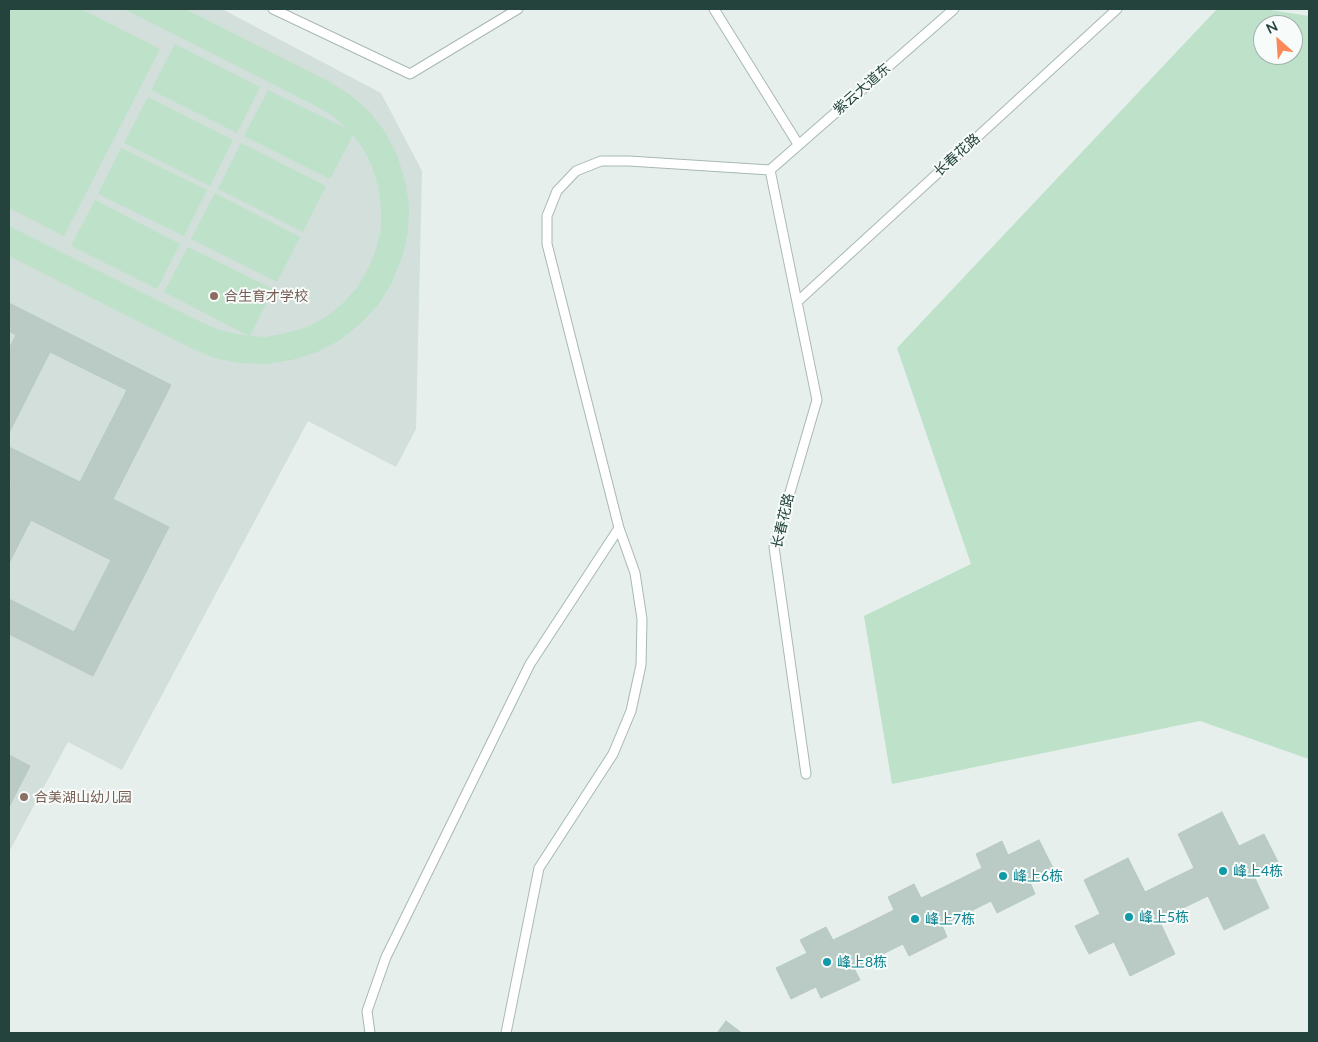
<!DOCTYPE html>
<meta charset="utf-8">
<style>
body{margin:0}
#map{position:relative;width:1318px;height:1042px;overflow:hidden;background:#e6efec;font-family:Lato,sans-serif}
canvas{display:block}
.frame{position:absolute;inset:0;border:10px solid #23433c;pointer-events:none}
.north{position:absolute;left:1253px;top:15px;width:50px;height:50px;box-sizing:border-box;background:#f7fbf9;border:1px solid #a2b1ad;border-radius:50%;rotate:334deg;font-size:14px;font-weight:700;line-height:20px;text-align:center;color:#23433c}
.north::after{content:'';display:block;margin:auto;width:18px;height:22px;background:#fb8958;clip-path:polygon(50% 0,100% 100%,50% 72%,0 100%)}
</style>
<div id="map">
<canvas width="1318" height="1042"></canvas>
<div class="frame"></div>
<div class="north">N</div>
</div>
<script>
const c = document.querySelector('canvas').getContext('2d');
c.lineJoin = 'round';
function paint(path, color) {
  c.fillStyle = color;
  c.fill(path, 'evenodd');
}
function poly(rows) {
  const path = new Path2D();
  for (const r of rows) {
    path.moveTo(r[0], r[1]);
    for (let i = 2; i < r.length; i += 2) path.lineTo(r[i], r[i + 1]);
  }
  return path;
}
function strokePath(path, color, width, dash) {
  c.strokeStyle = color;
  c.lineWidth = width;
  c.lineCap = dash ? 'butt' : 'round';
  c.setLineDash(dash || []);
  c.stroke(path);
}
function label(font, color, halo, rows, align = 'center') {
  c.font = font + ' Lato,"Noto Sans SC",sans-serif';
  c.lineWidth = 4;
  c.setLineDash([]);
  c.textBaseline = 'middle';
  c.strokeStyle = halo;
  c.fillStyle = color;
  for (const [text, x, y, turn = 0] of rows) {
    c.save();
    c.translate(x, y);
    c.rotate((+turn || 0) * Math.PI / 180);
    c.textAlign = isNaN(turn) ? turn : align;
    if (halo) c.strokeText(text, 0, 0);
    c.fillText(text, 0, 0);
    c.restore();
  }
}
const built = poly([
 [9,9,222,9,381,93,422,171,416,429,396,467,308,421,122,770,68,742,9,852]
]);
const green = poly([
 [9,9,81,9,160,49,64,236,9,208],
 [124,9,185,9,328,81,349,94,369,111,385,132,397,155,405,180,409,206,408,232,402,257,392,282,379,304,361,323,340,340,317,352,292,360,266,364,240,363,214,358,191,348,9,256,9,226,203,323,223,331,249,336,164,292,188,247,273,289,250,336,265,337,286,333,307,327,326,317,342,304,357,288,368,269,376,249,381,229,381,207,378,186,372,166,362,147,353,135,330,179,244,136,268,90,347,129,333,116,314,105],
 [1217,9,1264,9,1309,16,1309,759,1200,721,892,784,864,616,971,564,897,348],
 [1263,25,1293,25,1293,55,1263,55],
 [175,44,260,87,237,133,151,90],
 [148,97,233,140,210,186,124,143],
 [241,143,326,186,303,232,218,189],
 [121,148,207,190,184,236,98,194],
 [215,193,300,237,277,282,191,239],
 [95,200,180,244,157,289,71,246]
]);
const building = poly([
 [9,303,171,385,113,499,169,527,93,676,9,634,9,599,74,632,111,560,31,520,9,563,9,486,12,480,9,481,9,447,80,482,127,390,50,352,9,433,9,349,16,335,9,331,9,303],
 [9,755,30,766,9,807,9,755],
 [1222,812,1239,846,1264,834,1278,862,1253,874,1269,908,1224,930,1208,896,1183,908,1169,880,1194,868,1178,834,1222,812],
 [1039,840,1054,870,1030,882,1035,894,997,913,991,901,967,913,952,883,982,868,976,854,1002,841,1008,855,1039,840],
 [1128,858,1145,892,1169,880,1183,908,1159,920,1175,954,1130,976,1114,942,1089,954,1075,926,1100,914,1084,880,1128,858],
 [952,883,967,913,942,925,947,937,909,956,903,944,879,956,864,925,894,910,888,897,914,884,921,898,952,883],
 [864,925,879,956,854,968,860,980,821,998,816,987,791,999,776,968,807,953,800,940,826,927,833,940,864,925],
 [726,1021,742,1033,717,1033,726,1021]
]);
const lane = poly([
 [273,9,410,74,518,9],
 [714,9,798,144],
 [770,170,817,400,774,547,806,774],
 [770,170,954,9],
 [797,302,1117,9],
 [370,1033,367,1011,386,957,530,664,619,528],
 [506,1033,539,868,613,754,631,711,641,665,642,619,635,573,619,528,547,244,547,216,557,191,576,171,601,161,629,161,770,170]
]);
const markers = [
 [214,296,5,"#8d6e63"],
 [24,797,5,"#8d6e63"],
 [1223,871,5,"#0f9aa8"],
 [1003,876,5,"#0f9aa8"],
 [1129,917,5,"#0f9aa8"],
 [915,919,5,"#0f9aa8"],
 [827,962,5,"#0f9aa8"]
];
const streetNames = [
 ["紫云大道东",862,89,-41],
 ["长春花路",957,155,-42],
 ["长春花路",783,521,-77]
];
const educationNames = [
 ["合生育才学校",224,296],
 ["合美湖山幼儿园",34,797]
];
const cultureNames = [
 ["峰上4栋",1233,871],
 ["峰上6栋",1013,876],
 ["峰上5栋",1139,917],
 ["峰上7栋",925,919],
 ["峰上8栋",837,962]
];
paint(built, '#d3dfdb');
paint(green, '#bde1c9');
paint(building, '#bacbc5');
strokePath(building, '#b7cac3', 1);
strokePath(lane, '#a8b8b4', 11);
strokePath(lane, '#fff', 9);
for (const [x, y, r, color] of markers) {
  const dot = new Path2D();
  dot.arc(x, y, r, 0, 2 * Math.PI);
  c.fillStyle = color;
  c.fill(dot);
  strokePath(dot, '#f7fbf9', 2);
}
label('14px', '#23433c', '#f7fbf9', streetNames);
label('14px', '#785e54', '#f7fbf9', educationNames, 'left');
label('14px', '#0d838f', '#f7fbf9', cultureNames, 'left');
</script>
